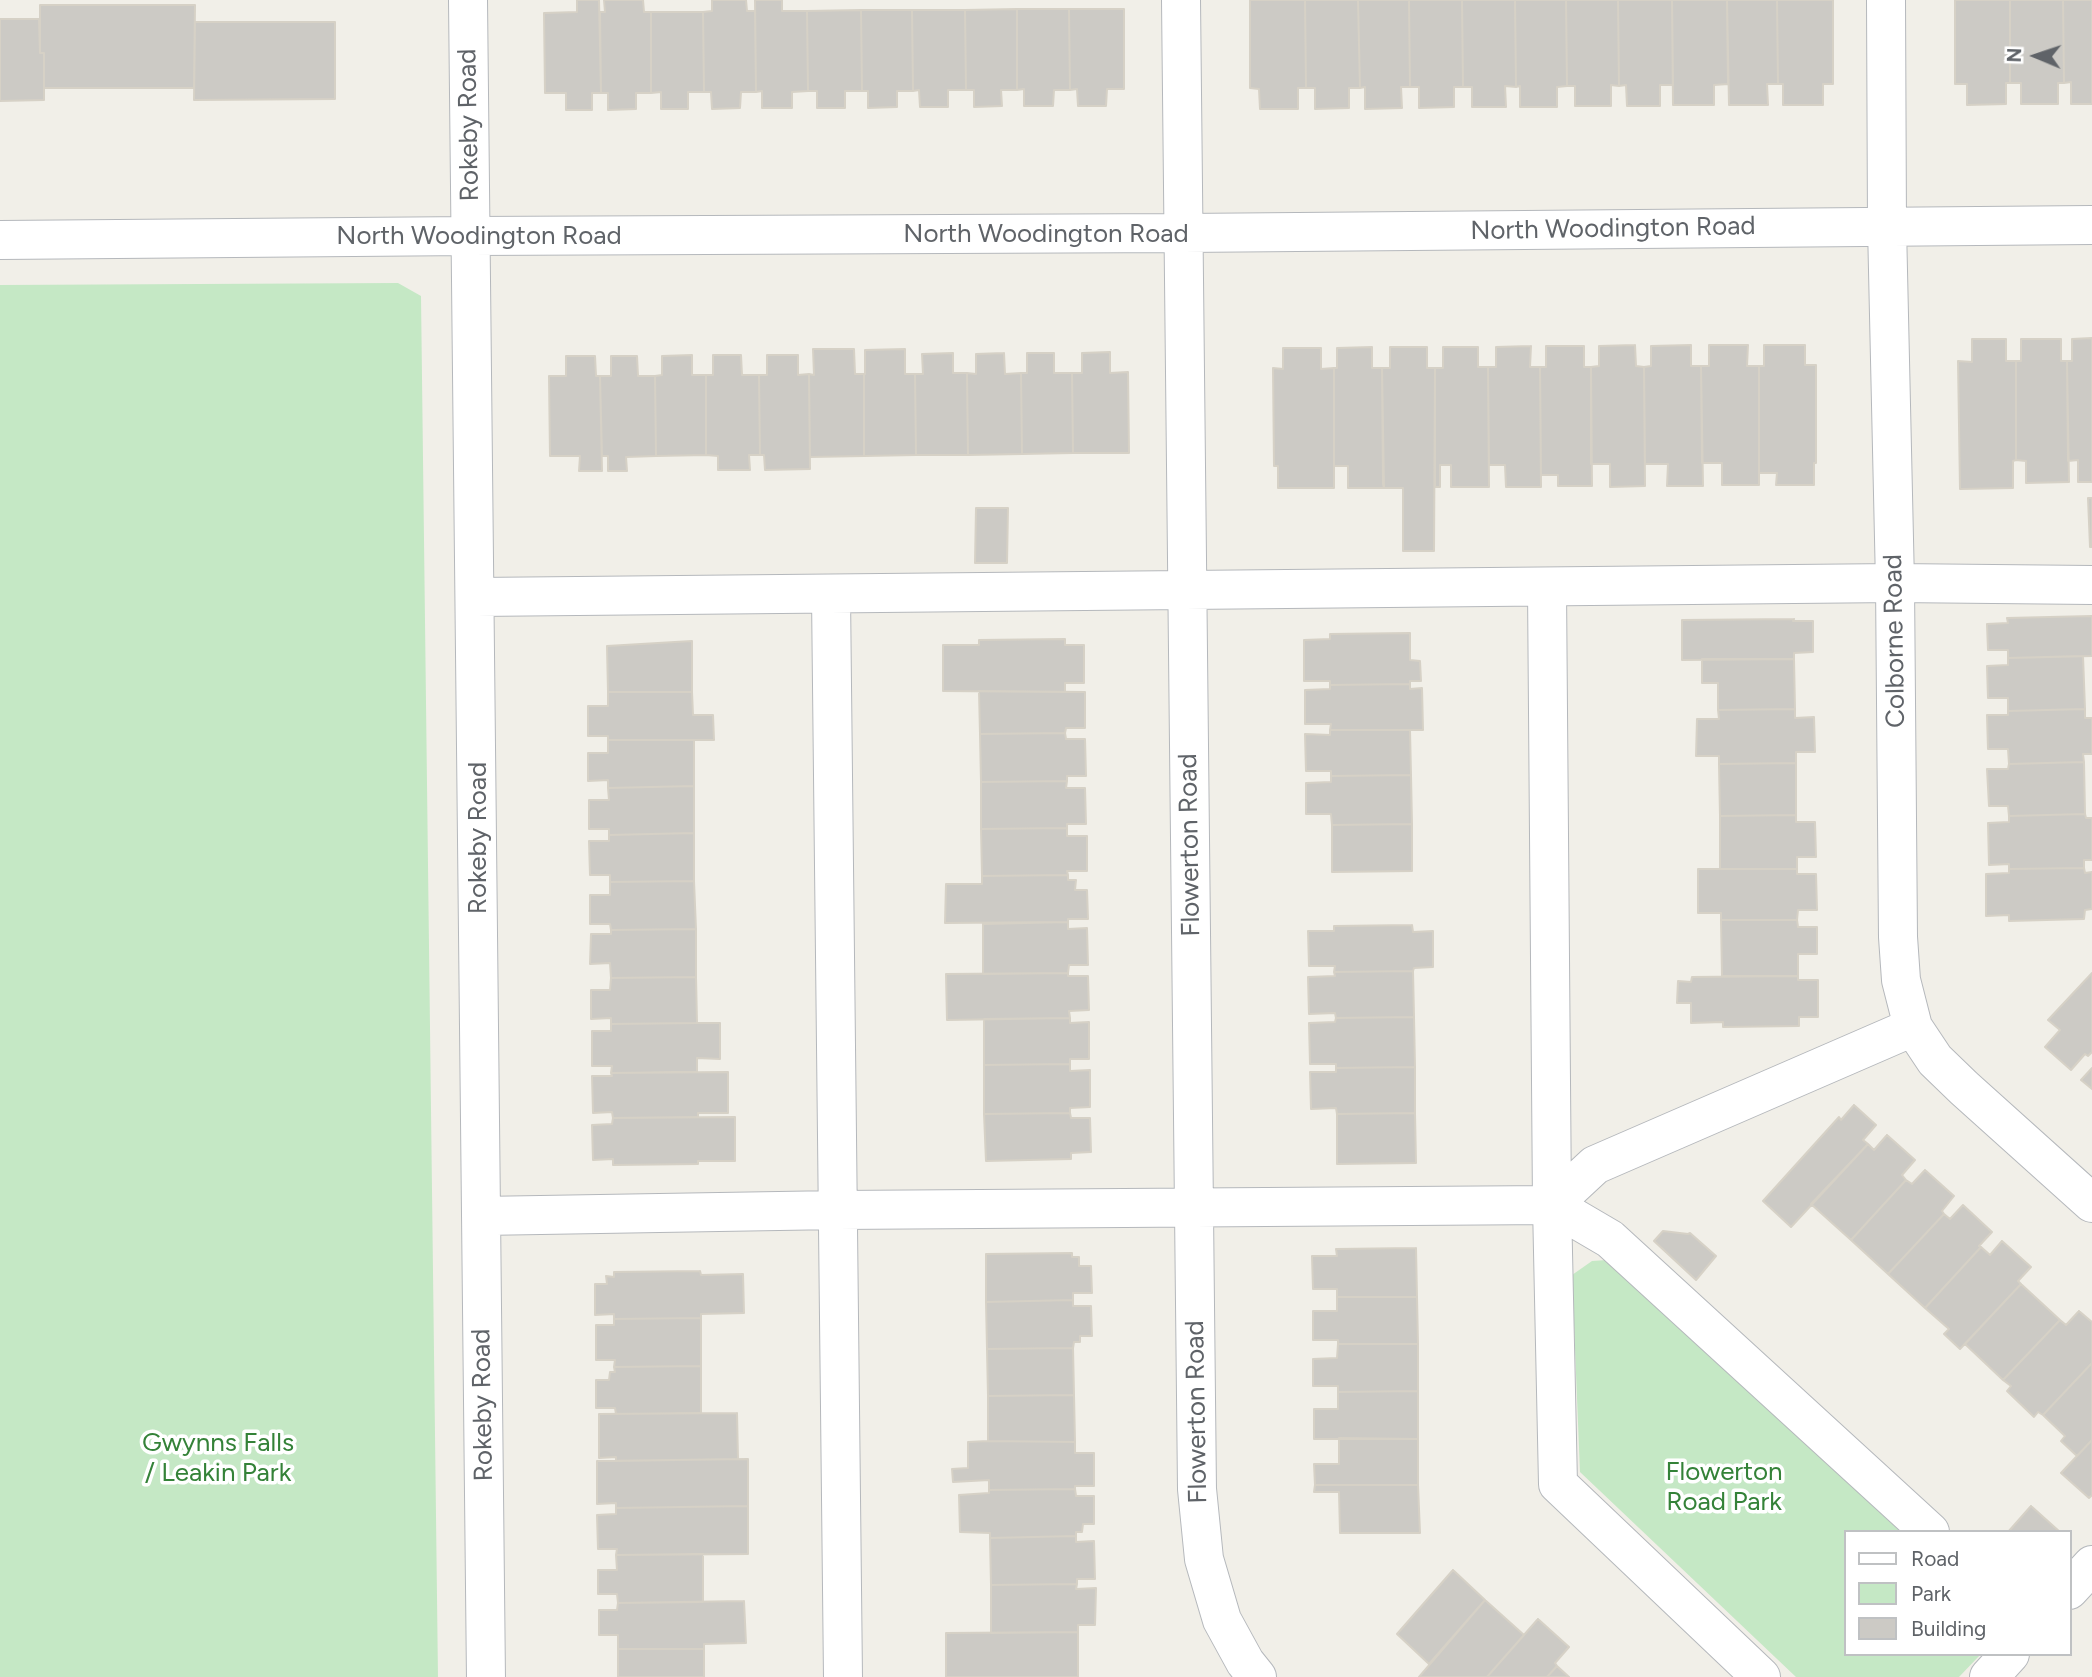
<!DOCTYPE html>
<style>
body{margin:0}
#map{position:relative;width:2092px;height:1677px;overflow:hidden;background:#f1efe8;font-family:Figtree,sans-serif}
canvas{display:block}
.legend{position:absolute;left:1844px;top:1530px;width:228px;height:126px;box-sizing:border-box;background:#fff;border:2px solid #bfc1c3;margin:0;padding:9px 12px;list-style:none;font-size:21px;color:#5f6368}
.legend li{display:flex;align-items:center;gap:14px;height:35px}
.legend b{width:35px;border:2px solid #bfc1c3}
.north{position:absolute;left:2001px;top:21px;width:70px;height:70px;-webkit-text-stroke:5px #fff;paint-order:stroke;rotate:272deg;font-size:19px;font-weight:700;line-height:28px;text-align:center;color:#5f6368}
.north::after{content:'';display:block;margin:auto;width:24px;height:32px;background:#5f6368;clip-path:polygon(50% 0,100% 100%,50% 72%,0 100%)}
</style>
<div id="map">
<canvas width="2092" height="1677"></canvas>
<ul class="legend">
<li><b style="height:9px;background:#fff"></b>Road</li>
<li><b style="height:19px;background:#c5e8c5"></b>Park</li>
<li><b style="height:19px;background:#cccac5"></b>Building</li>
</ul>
<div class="north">N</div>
</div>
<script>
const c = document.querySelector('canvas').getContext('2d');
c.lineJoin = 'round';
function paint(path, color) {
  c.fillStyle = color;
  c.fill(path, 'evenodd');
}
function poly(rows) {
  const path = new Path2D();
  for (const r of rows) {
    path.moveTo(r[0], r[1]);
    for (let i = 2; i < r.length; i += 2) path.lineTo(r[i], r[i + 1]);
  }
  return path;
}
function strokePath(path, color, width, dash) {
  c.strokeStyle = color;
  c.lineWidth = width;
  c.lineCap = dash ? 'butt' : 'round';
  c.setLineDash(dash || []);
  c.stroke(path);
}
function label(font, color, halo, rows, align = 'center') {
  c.font = font + ' Figtree,sans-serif';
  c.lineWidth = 7;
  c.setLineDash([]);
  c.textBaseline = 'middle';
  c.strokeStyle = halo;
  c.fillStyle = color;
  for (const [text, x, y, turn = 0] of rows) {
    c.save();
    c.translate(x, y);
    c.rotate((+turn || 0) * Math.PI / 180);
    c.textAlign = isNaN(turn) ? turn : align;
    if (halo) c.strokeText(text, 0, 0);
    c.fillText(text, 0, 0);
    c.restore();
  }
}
const green = poly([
 [398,283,421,296,438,1677,0,1677,0,285],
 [1607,1260,1901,1532,1845,1532,1845,1654,1981,1654,1959,1677,1796,1677,1580,1472,1572,1275,1592,1261]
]);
const building = poly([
 [577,0,599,0,601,93,592,93,592,110,566,110,566,93,545,93,544,13,577,12,577,0],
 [604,0,643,0,644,12,651,12,651,93,636,93,636,109,608,110,608,93,601,93,600,12,605,12,604,0],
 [712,0,746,0,747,11,755,11,756,92,741,92,740,108,712,109,711,92,704,92,703,12,712,11,712,0],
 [755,0,782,0,782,11,807,11,808,91,792,92,792,108,762,108,762,91,756,92,755,0],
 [1250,0,1305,0,1306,88,1298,88,1298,109,1260,109,1259,89,1250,88,1250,0],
 [1305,0,1358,0,1360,88,1349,88,1349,108,1315,109,1315,88,1306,88,1305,0],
 [1358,0,1409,0,1410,87,1401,87,1402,108,1365,109,1365,87,1360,88,1358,0],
 [1409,0,1462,0,1463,87,1454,87,1454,107,1419,108,1419,87,1410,87,1409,0],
 [1462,0,1515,0,1516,87,1505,86,1506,107,1472,107,1472,87,1463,87,1462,0],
 [1515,0,1566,0,1567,86,1557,87,1557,107,1520,107,1520,86,1516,87,1515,0],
 [1566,0,1618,0,1619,86,1611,85,1611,106,1575,106,1575,86,1567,86,1566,0],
 [1618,0,1672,0,1673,85,1660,85,1660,106,1627,106,1626,85,1619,86,1618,0],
 [1672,0,1727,0,1728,84,1714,85,1714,105,1673,105,1672,0],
 [1727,0,1777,0,1778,84,1767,84,1768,105,1729,105,1727,0],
 [1777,0,1833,0,1833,84,1823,84,1823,105,1783,105,1783,84,1778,84,1777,0],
 [1955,0,2010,0,2010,83,2006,83,2006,104,1967,105,1967,84,1955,84,1955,0],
 [2010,0,2063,0,2064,83,2058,83,2058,104,2021,104,2021,83,2010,83,2010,0],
 [2063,0,2092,0,2092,104,2071,104,2071,82,2064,83,2063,0],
 [40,5,195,5,194,88,44,88,44,53,40,53,40,5],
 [1017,9,1017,90,1001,90,1002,106,974,107,974,90,966,90,965,10,1017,9],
 [1017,9,1069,9,1070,90,1054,90,1053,106,1024,106,1024,89,1017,90,1017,9],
 [1069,9,1124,9,1124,89,1107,89,1106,106,1078,106,1077,89,1070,90,1069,9],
 [861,10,862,91,845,91,845,108,817,108,817,91,808,91,807,11,861,10],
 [861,10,912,10,913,91,897,91,897,107,868,108,868,91,862,91,861,10],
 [912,10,965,10,966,90,948,90,948,107,920,107,919,90,913,91,912,10],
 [651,12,703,12,704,92,688,92,688,109,661,109,661,92,651,93,651,12],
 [0,19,39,19,40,53,44,53,44,100,0,101,0,19],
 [195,22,335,22,335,99,194,100,195,22],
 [2092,338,2092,482,2078,482,2078,460,2068,461,2067,361,2072,361,2072,339,2092,338],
 [1972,339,2006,339,2006,361,2016,361,2016,460,2013,461,2013,488,1960,489,1958,361,1972,362,1972,339],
 [2021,339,2061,339,2061,361,2067,361,2069,482,2026,483,2026,461,2016,460,2016,361,2021,361,2021,339],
 [1635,345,1636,366,1644,367,1645,486,1610,487,1610,464,1591,464,1591,367,1599,366,1599,346,1635,345],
 [1691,345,1691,366,1701,366,1703,486,1667,486,1668,464,1645,464,1644,367,1651,366,1651,346,1691,345],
 [1709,345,1748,345,1747,366,1759,366,1759,485,1722,485,1722,463,1702,463,1701,366,1709,366,1709,345],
 [1764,345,1805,345,1805,365,1816,365,1816,463,1814,463,1814,485,1776,485,1777,473,1759,473,1759,366,1764,366,1764,345],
 [1531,346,1530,367,1540,367,1541,487,1506,487,1505,465,1489,465,1488,367,1496,367,1496,347,1531,346],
 [1546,346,1584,346,1584,367,1591,367,1592,486,1558,486,1558,475,1541,475,1540,367,1546,367,1546,346],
 [1372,347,1372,368,1382,368,1384,488,1348,488,1348,466,1334,466,1334,368,1337,368,1337,348,1372,347],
 [1390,347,1427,347,1427,368,1435,368,1434,551,1403,551,1403,488,1384,488,1383,484,1382,368,1390,368,1390,347],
 [1443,347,1478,347,1478,367,1488,367,1489,487,1451,487,1451,465,1440,465,1440,487,1435,487,1435,368,1443,368,1443,347],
 [1283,348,1321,348,1321,369,1334,368,1334,488,1278,488,1278,466,1274,466,1273,368,1283,369,1283,348],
 [813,349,854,349,855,374,864,374,864,456,810,457,809,374,814,375,813,349],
 [905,349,905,374,915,374,916,455,864,456,864,374,865,374,865,350,905,349],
 [1110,352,1110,373,1128,372,1129,453,1073,453,1072,373,1082,373,1082,353,1110,352],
 [953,353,953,373,967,373,968,455,916,455,915,374,923,374,922,354,953,353],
 [1004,353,1005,374,1021,373,1022,454,968,455,967,373,976,374,976,354,1004,353],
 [1027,353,1054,353,1054,373,1072,373,1073,453,1022,454,1021,373,1027,373,1027,353],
 [692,355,692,375,706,375,706,455,656,456,655,376,662,375,662,356,692,355],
 [713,355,741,355,742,375,759,375,760,455,749,455,750,470,718,470,718,456,706,455,706,375,713,375,713,355],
 [767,355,798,355,798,375,809,374,810,469,765,470,764,455,760,455,759,375,767,375,767,355],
 [566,356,595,356,596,376,600,376,602,471,579,471,580,456,550,456,549,376,566,376,566,356],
 [611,356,637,356,638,376,655,376,656,456,626,457,627,471,608,471,608,456,602,456,600,376,611,376,611,356],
 [2088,498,2092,498,2092,547,2090,547,2088,498],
 [976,508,1008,508,1007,563,975,563,976,508],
 [2092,616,2092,656,2008,658,2008,650,1988,650,1987,624,2008,623,2007,618,2092,616],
 [1794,619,1793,621,1813,621,1813,652,1794,653,1794,659,1682,660,1682,620,1794,619],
 [1410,633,1410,660,1420,661,1421,681,1410,681,1410,684,1330,685,1330,681,1304,681,1304,640,1330,639,1330,634,1410,633],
 [1065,639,1065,645,1084,645,1084,683,1065,683,1065,692,943,691,943,645,979,645,979,640,1065,639],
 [692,641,692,692,608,692,607,646,692,641],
 [2083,656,2085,709,2008,711,2008,698,1988,698,1987,666,2008,665,2008,658,2083,656],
 [1702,659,1794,659,1795,709,1718,710,1718,683,1702,683,1702,659],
 [1410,684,1410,689,1422,688,1423,730,1330,730,1331,724,1305,724,1305,690,1330,689,1330,685,1410,684],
 [979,691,1085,692,1085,728,1066,728,1065,733,980,734,979,691],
 [608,692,692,692,693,715,713,715,714,740,608,740,608,736,588,736,588,706,608,706,608,692],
 [1795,709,1795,718,1814,717,1815,752,1796,752,1796,763,1719,764,1719,756,1696,756,1697,719,1719,719,1718,710,1795,709],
 [2085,709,2085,718,2092,718,2092,754,2083,754,2084,762,2009,764,2008,749,1988,749,1987,715,2008,715,2008,711,2085,709],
 [1330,730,1410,730,1411,775,1331,776,1331,771,1306,771,1305,734,1330,735,1330,730],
 [1065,733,1066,739,1085,739,1086,776,1067,776,1067,781,981,782,980,734,1065,733],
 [608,740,694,740,694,786,608,788,608,780,588,781,588,753,608,753,608,740],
 [2084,762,2085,814,2009,816,2008,806,1989,806,1987,769,2008,769,2009,764,2084,762],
 [1796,763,1796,815,1720,816,1719,764,1796,763],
 [1411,775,1412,824,1332,825,1331,814,1306,814,1306,783,1331,782,1331,776,1411,775],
 [1067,781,1066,788,1085,788,1086,824,1067,824,1067,828,981,829,981,782,1067,781],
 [694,786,694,833,609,835,609,829,589,829,589,800,609,800,608,788,694,786],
 [2085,814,2086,818,2092,818,2092,860,2084,860,2084,868,2009,869,2009,864,1989,865,1988,823,2009,822,2009,816,2085,814],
 [1796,815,1796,822,1815,822,1816,857,1797,857,1797,869,1720,869,1720,816,1796,815],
 [1412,824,1412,871,1332,872,1332,825,1412,824],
 [1067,828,1067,836,1087,836,1087,871,1067,871,1068,875,982,876,981,829,1067,828],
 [694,833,694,881,610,882,610,875,590,875,589,841,609,841,609,835,694,833],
 [2084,868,2085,873,2092,872,2092,909,2085,910,2084,919,2009,921,2009,915,1986,916,1986,874,2009,873,2009,869,2084,868],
 [1698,869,1797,869,1797,874,1816,874,1817,910,1798,910,1797,920,1721,920,1721,913,1698,913,1698,869],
 [1068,875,1068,880,1076,880,1075,890,1087,890,1088,919,1068,919,1068,922,945,923,946,884,982,884,982,876,1068,875],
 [694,881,696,929,611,930,610,924,590,924,590,895,610,895,610,882,694,881],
 [1721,920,1797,920,1798,927,1817,927,1817,954,1798,954,1798,976,1722,976,1721,920],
 [1068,922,1068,929,1087,928,1088,965,1069,965,1068,973,983,974,983,924,1068,922],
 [1412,925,1413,932,1433,931,1433,967,1414,968,1413,971,1334,972,1335,966,1309,966,1308,931,1334,931,1334,926,1412,925],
 [696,929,696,977,611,978,610,963,590,964,591,934,611,934,611,930,696,929],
 [1413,971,1414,1017,1336,1018,1335,1013,1309,1014,1308,977,1335,976,1334,972,1413,971],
 [1068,973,1068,976,1088,976,1089,1010,1069,1011,1070,1018,947,1020,946,974,1068,973],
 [2092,973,2092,1052,2088,1056,2085,1054,2071,1070,2045,1047,2060,1030,2048,1020,2092,973],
 [1798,976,1798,980,1818,980,1818,1017,1799,1017,1799,1026,1723,1027,1723,1022,1691,1023,1691,1003,1677,1003,1678,981,1691,982,1692,977,1798,976],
 [696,977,697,1023,611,1024,611,1018,591,1019,591,990,610,990,611,978,696,977],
 [1414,1017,1415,1067,1336,1068,1336,1064,1310,1064,1309,1023,1335,1022,1336,1018,1414,1017],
 [1070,1018,1070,1023,1089,1022,1089,1059,1070,1059,1070,1064,984,1065,984,1019,1070,1018],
 [697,1023,720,1023,720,1059,697,1058,697,1072,611,1073,612,1066,592,1066,592,1031,611,1031,611,1024,697,1023],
 [1070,1064,1070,1071,1090,1070,1090,1107,1070,1108,1070,1113,984,1114,984,1065,1070,1064],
 [1415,1067,1415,1113,1337,1114,1336,1108,1311,1109,1310,1072,1336,1072,1336,1068,1415,1067],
 [2092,1068,2092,1089,2081,1080,2092,1068],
 [728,1072,728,1113,698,1113,698,1117,613,1118,612,1112,593,1113,592,1076,612,1076,611,1073,728,1072],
 [1854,1105,1876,1125,1863,1140,1868,1144,1791,1227,1763,1201,1839,1117,1841,1120,1854,1105],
 [1070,1113,1071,1118,1090,1118,1091,1152,1071,1153,1071,1159,986,1161,984,1114,1070,1113],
 [1415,1113,1416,1163,1337,1164,1337,1114,1415,1113],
 [735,1117,735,1161,698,1161,698,1164,613,1165,613,1159,593,1160,592,1125,612,1124,613,1118,735,1117],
 [1887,1135,1915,1160,1902,1175,1906,1180,1851,1240,1811,1204,1868,1144,1874,1150,1887,1135],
 [1925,1170,1954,1196,1942,1211,1944,1214,1888,1274,1851,1240,1906,1180,1912,1184,1925,1170],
 [1963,1205,1992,1232,1979,1246,1981,1247,1925,1308,1888,1274,1944,1214,1950,1219,1963,1205],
 [1663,1231,1688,1234,1690,1233,1716,1256,1696,1280,1654,1241,1663,1231],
 [2002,1241,2031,1267,2018,1281,2021,1284,1960,1349,1944,1334,1949,1329,1925,1308,1981,1247,1990,1255,2002,1241],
 [1416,1248,1417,1297,1337,1297,1337,1289,1313,1289,1312,1256,1337,1256,1336,1249,1416,1248],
 [1072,1253,1072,1257,1079,1257,1079,1266,1091,1266,1092,1293,1073,1293,1073,1300,986,1302,986,1254,1072,1253],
 [700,1271,701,1275,743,1274,744,1313,701,1314,701,1318,614,1319,614,1314,595,1315,595,1284,607,1284,606,1276,614,1277,614,1272,700,1271],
 [2021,1284,2060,1320,2003,1380,1965,1344,2021,1284],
 [1337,1297,1417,1297,1418,1344,1338,1344,1338,1340,1313,1340,1313,1311,1337,1311,1337,1297],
 [1073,1300,1073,1306,1091,1306,1092,1336,1080,1336,1080,1342,1074,1342,1073,1348,987,1349,986,1302,1073,1300],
 [2079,1311,2092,1322,2092,1363,2043,1415,2038,1412,2034,1417,2007,1391,2011,1386,2003,1380,2060,1320,2066,1325,2079,1311],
 [701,1318,701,1366,614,1367,615,1360,596,1360,596,1325,614,1325,614,1319,701,1318],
 [1338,1344,1418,1344,1418,1391,1338,1392,1338,1386,1313,1386,1313,1359,1337,1358,1338,1344],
 [1073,1348,1074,1395,988,1396,987,1349,1073,1348],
 [2092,1363,2092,1440,2077,1456,2061,1441,2065,1436,2043,1415,2092,1363],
 [701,1366,701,1413,616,1414,615,1408,596,1408,596,1380,609,1380,610,1372,615,1372,614,1367,701,1366],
 [1418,1391,1418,1439,1314,1439,1314,1409,1338,1409,1338,1392,1418,1391],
 [1074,1395,1075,1442,988,1441,988,1396,1074,1395],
 [737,1413,738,1459,616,1461,616,1457,599,1458,599,1414,737,1413],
 [1339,1438,1418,1439,1418,1485,1315,1485,1314,1464,1339,1464,1339,1438],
 [2092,1440,2092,1495,2089,1498,2061,1473,2092,1440],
 [988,1441,1075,1442,1075,1453,1094,1453,1094,1486,1075,1486,1075,1489,989,1490,989,1480,953,1482,952,1469,968,1468,968,1442,988,1441],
 [748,1459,748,1506,616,1508,616,1503,597,1504,597,1461,748,1459],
 [1315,1485,1418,1485,1420,1533,1340,1533,1339,1492,1314,1492,1315,1485],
 [1075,1489,1076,1496,1094,1496,1094,1524,1083,1524,1082,1532,1076,1532,1076,1536,990,1538,990,1533,960,1532,959,1495,989,1493,989,1490,1075,1489],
 [748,1506,748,1554,616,1555,617,1549,598,1549,597,1515,616,1514,616,1508,748,1506],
 [2031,1506,2060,1532,2008,1532,2031,1506],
 [1076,1536,1076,1542,1094,1541,1095,1579,1077,1579,1077,1584,991,1585,990,1538,1076,1536],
 [703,1554,703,1602,618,1603,617,1594,598,1594,598,1570,617,1570,616,1555,703,1554],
 [1453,1570,1485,1600,1429,1664,1397,1634,1453,1570],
 [1077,1584,1076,1589,1096,1588,1095,1625,1078,1625,1078,1632,991,1633,991,1585,1077,1584],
 [1485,1600,1524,1635,1487,1677,1419,1677,1485,1600],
 [744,1601,746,1643,704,1644,704,1649,618,1649,618,1635,599,1635,599,1610,617,1610,618,1603,744,1601],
 [1538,1619,1569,1647,1555,1663,1557,1666,1547,1677,1487,1677,1538,1619],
 [1078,1632,1078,1677,946,1677,946,1633,1078,1632],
 [618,1649,704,1649,704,1677,618,1677,618,1649],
 [1557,1666,1569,1677,1547,1677,1557,1666]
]);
const minor = poly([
 [468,0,486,1677],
 [1181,0,1197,1489,1204,1559,1222,1620,1245,1662,1257,1677],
 [1886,0,1887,226,1895,583,1898,937,1901,980,1913,1027,1935,1060,1964,1088,2092,1203],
 [0,240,470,236,1184,233,2092,225],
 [1547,588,1552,1205,1558,1484,1761,1677],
 [831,595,843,1677],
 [476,597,1895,583,2092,585],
 [1552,1205,1610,1239,1930,1532],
 [481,1216,838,1210,1552,1205,1595,1165,1913,1027],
 [2069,1590,2092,1565],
 [1989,1677,2010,1654]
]);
const streetNames = [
 ["Rokeby Road",469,125,-91],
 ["North Woodington Road",1613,229,-1],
 ["North Woodington Road",1046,234],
 ["North Woodington Road",479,236],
 ["Colborne Road",1895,641,-91],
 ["Rokeby Road",478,838,-90],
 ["Flowerton Road",1190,845,-91],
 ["Rokeby Road",483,1405,-91],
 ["Flowerton Road",1197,1412,-91]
];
const parkNames = [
 ["Gwynns Falls",218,1443],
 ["/ Leakin Park",218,1473],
 ["Flowerton",1724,1472],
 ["Road Park",1724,1502]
];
paint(green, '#c5e8c5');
paint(building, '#cccac5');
strokePath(building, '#d6d1c6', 2);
strokePath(minor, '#b5b8bc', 40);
strokePath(minor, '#fff', 38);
label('26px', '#5f6368', '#fff', streetNames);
label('26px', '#348238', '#fff', parkNames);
</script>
